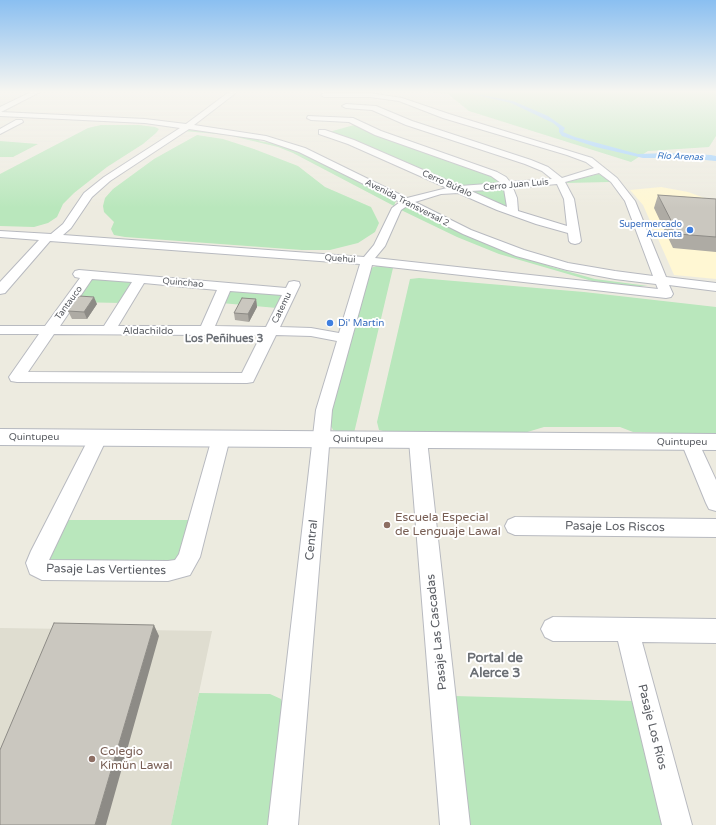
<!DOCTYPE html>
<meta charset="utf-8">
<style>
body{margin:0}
canvas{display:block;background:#edebe0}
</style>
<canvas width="716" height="825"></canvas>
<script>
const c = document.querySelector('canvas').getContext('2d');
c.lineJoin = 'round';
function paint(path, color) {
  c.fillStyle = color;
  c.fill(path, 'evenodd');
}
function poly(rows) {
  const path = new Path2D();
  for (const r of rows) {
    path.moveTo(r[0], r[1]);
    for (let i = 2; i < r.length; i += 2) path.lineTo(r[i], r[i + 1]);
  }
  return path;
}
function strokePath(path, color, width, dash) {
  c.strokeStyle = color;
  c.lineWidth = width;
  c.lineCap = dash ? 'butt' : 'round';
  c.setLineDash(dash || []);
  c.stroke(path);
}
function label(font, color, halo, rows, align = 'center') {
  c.font = font + ' "Varela Round",sans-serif';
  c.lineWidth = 4;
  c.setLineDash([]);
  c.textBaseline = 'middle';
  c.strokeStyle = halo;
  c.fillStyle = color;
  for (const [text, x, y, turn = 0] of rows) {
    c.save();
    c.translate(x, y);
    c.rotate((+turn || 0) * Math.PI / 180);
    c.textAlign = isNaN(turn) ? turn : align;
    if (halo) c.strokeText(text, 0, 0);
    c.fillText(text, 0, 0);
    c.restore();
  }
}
const commercial = poly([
 [661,187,688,192,716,202,716,279,674,275,643,205,630,190]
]);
const education = poly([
 [0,628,212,631,171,825,0,825]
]);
const green = poly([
 [424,92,714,92,716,94,716,136,709,147,648,151,631,162,469,111,448,94],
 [101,125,139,125,155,127,159,129,156,133,143,144,107,167,74,193,63,204,57,217,48,223,34,227,0,226,0,174,88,128],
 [354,125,360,126,492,174,504,183,461,188,329,132],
 [190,129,261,139,259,141,284,145,364,183,363,184,396,201,394,206,293,153,278,147,228,135,184,131],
 [197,135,223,139,254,149,298,166,325,187,371,207,379,223,375,232,358,243,330,250,302,250,125,237,114,235,111,229,114,222,104,212,103,206,105,198,113,189,154,159],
 [0,141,38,144,13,157,0,157],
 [598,174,604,176,610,182,564,183],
 [504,188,510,208,470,191],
 [407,206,486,244,552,267,595,279,648,286,629,286,592,281,499,254,457,237,401,210],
 [377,266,393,268,354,433,340,432,333,430,331,426,329,416,370,268],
 [419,278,584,292,716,307,716,434,633,432,620,427,544,427,524,433,387,432,379,430,377,422,410,279],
 [88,279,133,281,122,303,72,302],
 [227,291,282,294,283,296,277,308,221,303],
 [64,520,192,520,177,563,47,564],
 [199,693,270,694,281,699,283,705,270,825,171,825],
 [454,696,634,701,665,825,465,825]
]);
const water = poly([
 [465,92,513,101,548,116,565,128,563,132,575,137,638,154,668,153,711,155,716,156,716,161,683,158,643,158,596,147,562,136,559,132,559,128,553,123,511,103]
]);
const street = poly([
 [31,92,40,92,1,112,145,119,186,124,229,92,237,92,194,125,266,136,305,148,407,198,447,188,348,144,319,134,319,130,325,130,354,140,460,186,501,183,491,176,375,135,349,122,311,120,307,118,308,116,353,118,381,131,497,172,506,177,510,182,552,179,542,171,525,164,406,125,372,110,346,108,342,106,346,104,376,106,412,121,531,160,548,167,562,178,594,168,586,162,567,155,443,118,399,101,370,97,324,97,321,95,324,93,370,93,402,98,449,114,592,158,617,178,635,201,666,277,716,283,716,291,669,285,673,294,671,297,666,298,372,265,332,410,298,825,268,825,316,410,337,341,311,336,276,335,255,378,253,382,247,383,17,382,11,381,9,377,39,334,0,334,0,326,45,326,80,278,75,277,73,274,75,271,79,270,286,288,289,282,294,281,299,282,300,285,280,327,311,328,339,333,360,264,50,241,5,293,0,294,0,282,39,240,0,237,0,231,51,234,63,224,84,193,104,177,180,128,145,123,0,116,0,107,31,92],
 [189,129,264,140,299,152,400,202,392,208,374,245,364,257,63,235,71,228,92,197,110,181,189,129],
 [599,173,611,182,625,201,653,276,615,271,568,263,524,250,471,230,415,202,441,194,458,193,497,210,536,224,568,233,569,241,571,243,575,244,579,243,581,241,574,199,565,182,599,173],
 [557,184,564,199,567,226,518,211,517,198,513,188,557,184],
 [504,189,507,207,471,191,504,189],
 [407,206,463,234,516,256,567,270,615,279,656,284,658,289,375,258,385,246,401,210,407,206],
 [92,279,132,282,104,326,60,326,92,279],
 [144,283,217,290,201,326,118,326,144,283],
 [230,291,282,295,266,327,215,326,230,291],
 [54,334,206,335,261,335,242,373,28,372,54,334],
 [16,120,22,120,23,122,0,134,0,129,16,120],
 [98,432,104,433,107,438,49,560,168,561,175,560,179,554,212,438,215,433,221,432,227,433,230,438,200,557,190,575,168,581,42,580,30,574,26,563,31,551,89,438,92,433,98,432],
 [418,434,424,435,427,440,470,825,440,825,409,440,412,435,418,434],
 [690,436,696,437,716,480,716,511,709,509,706,503,681,442,684,437,690,436],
 [515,517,716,519,716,537,515,535,508,532,505,526,508,520,515,517],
 [553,617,716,619,716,643,642,642,692,825,662,825,618,641,553,641,545,637,541,629,545,621,553,617]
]);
const secondary = poly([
 [0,429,716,434,716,450,0,445,0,429]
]);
const wall = poly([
 [658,195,716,199,716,252,673,248,654,208],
 [256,299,257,307,249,322,235,320,234,313],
 [97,304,87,319,72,319,68,311]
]);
const shadedWall = poly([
 [94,297,97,304,87,319,84,312],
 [256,299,257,307,249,322,248,314],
 [154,625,159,636,106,825,95,825]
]);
const building = poly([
 [658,195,716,199,716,237,678,234,658,195],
 [79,296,94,297,84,312,68,311,79,296],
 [242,298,256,299,248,314,234,313,242,298],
 [54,623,154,625,95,825,0,825,0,750,54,623]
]);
const markers = [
 [690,230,4,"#3f7fe0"],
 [330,323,4,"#3f7fe0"],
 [387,525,4,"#8d6e63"],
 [92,759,4,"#8d6e63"]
];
const farWaternames = [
 ["Río Arenas",680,157,2]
];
const farStreetnames = [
 ["Cerro Búfalo",447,184,24],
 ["Cerro Juan Luis",516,185,-5],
 ["Avenida Transversal 2",407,203,27],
 ["Quehui",340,259,4],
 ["Quinchao",183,283,5],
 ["Tantauco",69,303,-54],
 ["Catemu",282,308,-64]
];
const farShopnames = [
 ["Supermercado",682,225],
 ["Acuenta",682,235]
];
const shopNames = [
 ["Di' Martin",338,323]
];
const streetNames = [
 ["Aldachildo",148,331],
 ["Quintupeu",34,437],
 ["Quintupeu",358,439],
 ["Quintupeu",682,442]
];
const neighbourhoodNames = [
 ["Los Peñihues 3",224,339]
];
const nearEducationnames = [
 ["Escuela Especial",395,518],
 ["de Lenguaje Lawal",395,532],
 ["Colegio",100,752],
 ["Kimün Lawal",100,766]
];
const nearStreetnames = [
 ["Pasaje Los Riscos",615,527,1],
 ["Central",312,540,-84],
 ["Pasaje Las Vertientes",106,570,1],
 ["Pasaje Las Cascadas",437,632,-96],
 ["Pasaje Los Ríos",652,727,76]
];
const nearNeighbourhoodnames = [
 ["Portal de",495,659],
 ["Alerce 3",495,674]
];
paint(commercial, '#fff7d3');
paint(education, '#dfddd0');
paint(green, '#b9e7bc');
paint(water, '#9ed0ff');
strokePath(street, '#b8bac0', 2);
strokePath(secondary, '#b6b9c0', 2);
paint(street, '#fff');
paint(secondary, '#fff');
paint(wall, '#aeaba4');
paint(shadedWall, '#8d8b86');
paint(building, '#cac7bf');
strokePath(building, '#8d8b86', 1);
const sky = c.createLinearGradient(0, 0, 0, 208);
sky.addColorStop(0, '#8abff1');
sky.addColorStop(0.44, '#f7f6f1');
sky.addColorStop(1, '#f7f6f100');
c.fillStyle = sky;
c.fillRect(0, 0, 716, 208);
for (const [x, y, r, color] of markers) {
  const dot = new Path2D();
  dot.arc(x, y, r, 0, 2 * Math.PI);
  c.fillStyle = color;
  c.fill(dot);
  strokePath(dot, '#fff', 1.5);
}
label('italic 9px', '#3674c2', '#fff', farWaternames);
label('9px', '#595c62', '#fff', farStreetnames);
label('9px', '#366cbe', '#fff', farShopnames, 'right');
label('10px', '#366cbe', '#fff', shopNames, 'left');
label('10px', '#595c62', '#fff', streetNames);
label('bold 11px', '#6a6e74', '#fff', neighbourhoodNames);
label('12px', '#785e54', '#fff', nearEducationnames, 'left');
label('12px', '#595c62', '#fff', nearStreetnames);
label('bold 13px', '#6a6e74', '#fff', nearNeighbourhoodnames);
</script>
